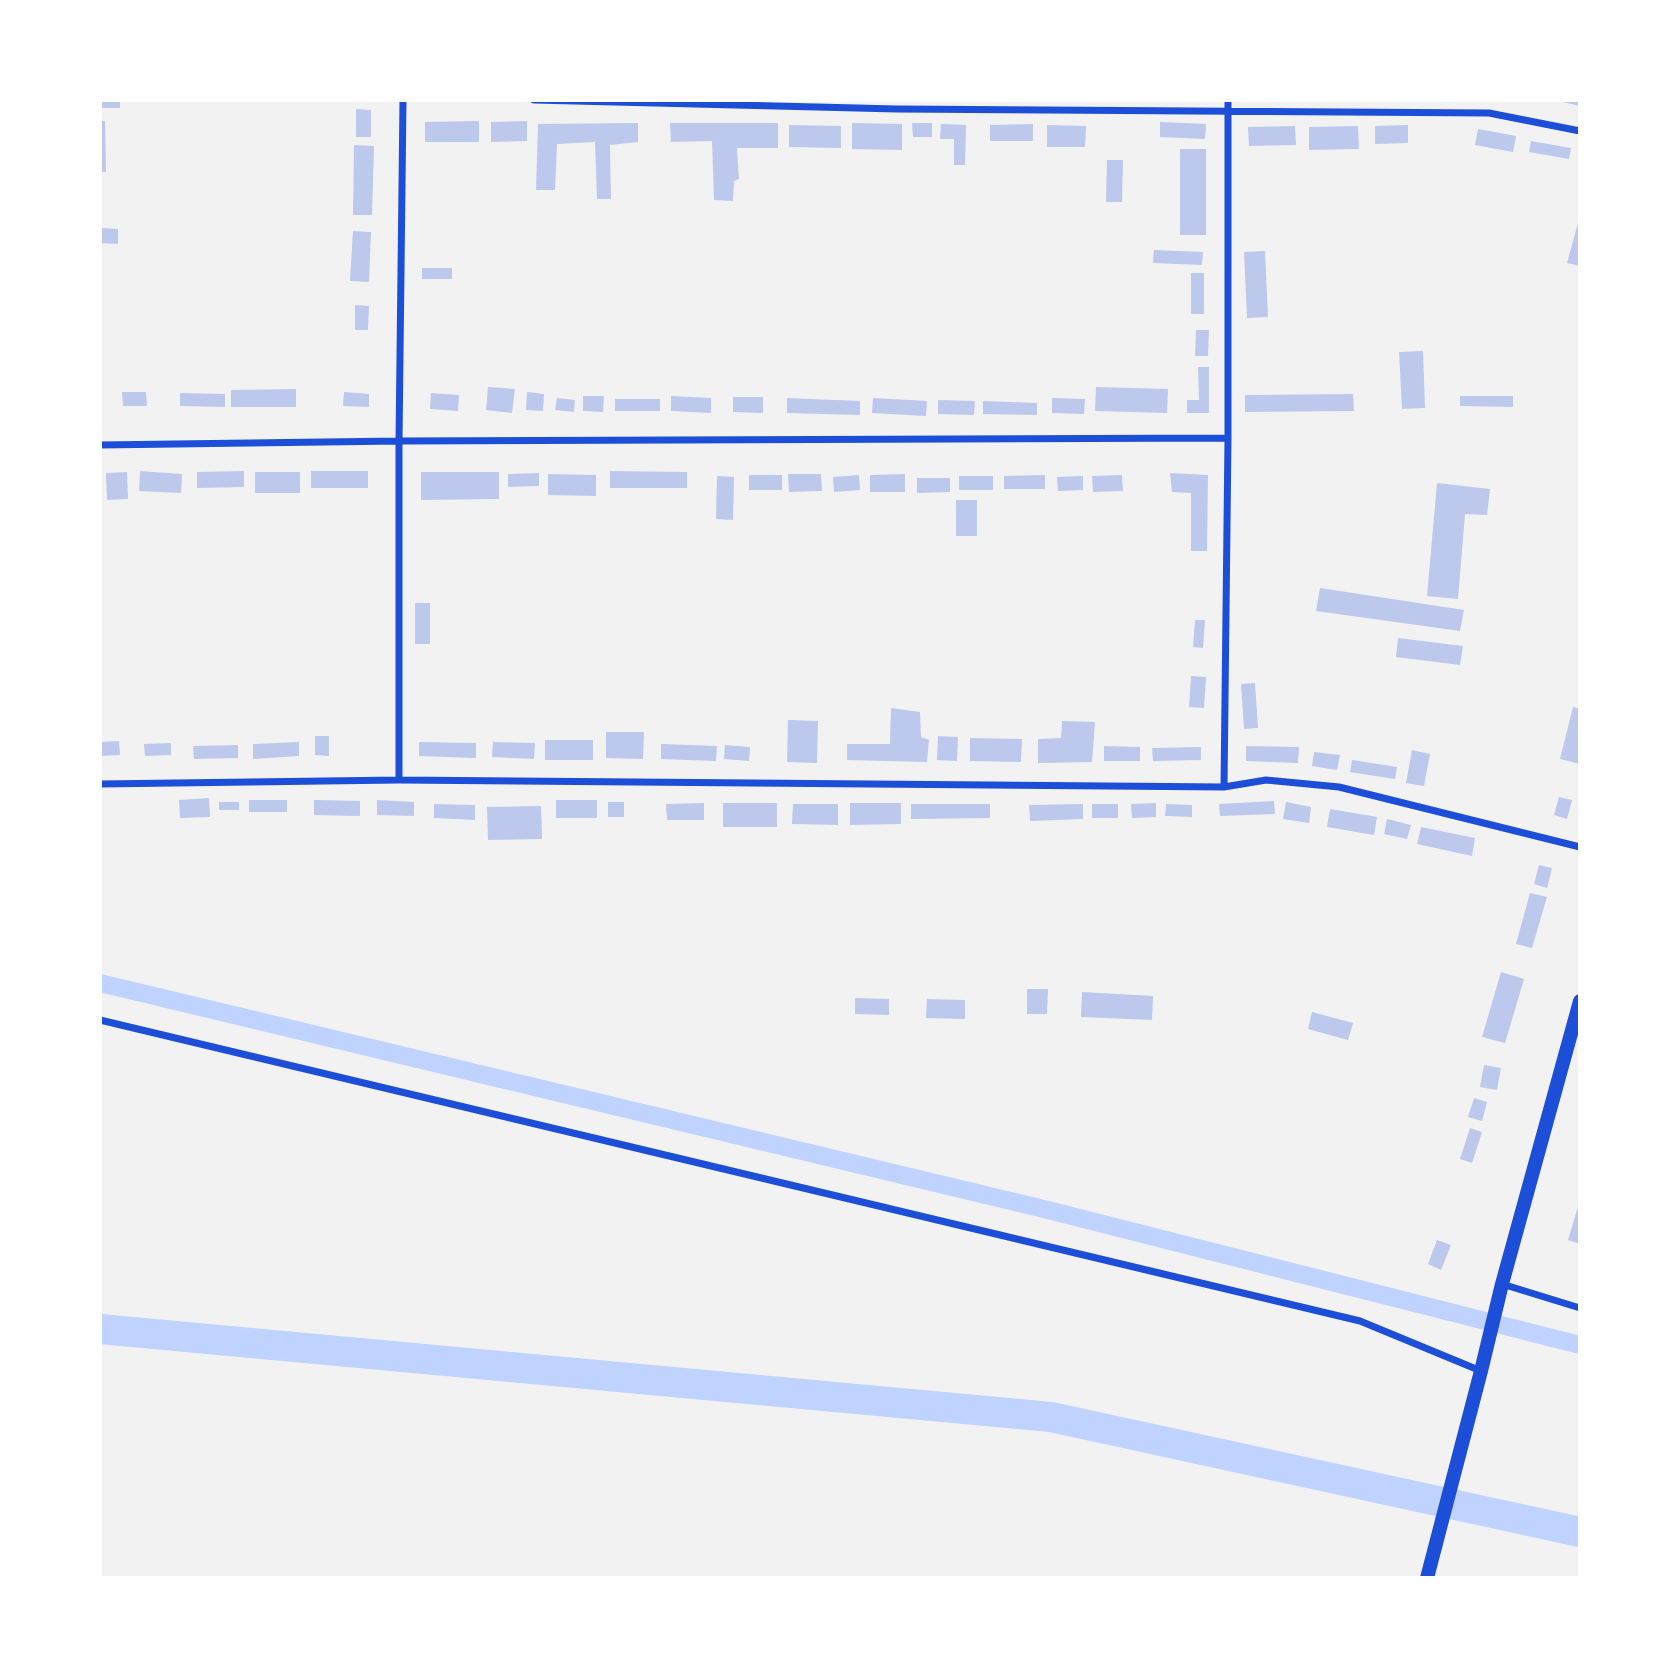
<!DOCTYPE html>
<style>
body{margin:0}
#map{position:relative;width:1680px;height:1678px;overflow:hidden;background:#f2f2f2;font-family:"Nunito Sans",sans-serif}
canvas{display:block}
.frame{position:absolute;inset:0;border:102px solid #fff;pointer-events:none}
</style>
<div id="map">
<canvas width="1680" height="1678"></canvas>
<div class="frame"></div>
</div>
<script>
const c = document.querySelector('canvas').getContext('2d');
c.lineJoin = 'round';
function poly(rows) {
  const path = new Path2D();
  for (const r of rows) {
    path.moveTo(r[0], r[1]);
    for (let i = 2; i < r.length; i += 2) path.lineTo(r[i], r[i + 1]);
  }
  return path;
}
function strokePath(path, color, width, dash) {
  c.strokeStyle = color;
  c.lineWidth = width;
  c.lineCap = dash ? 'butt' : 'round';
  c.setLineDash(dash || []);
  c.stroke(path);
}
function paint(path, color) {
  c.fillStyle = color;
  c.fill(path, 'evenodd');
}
const canal = poly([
 [100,983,1044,1209,1580,1345]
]);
const river = poly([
 [100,1329,1051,1417,1580,1532]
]);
const building = poly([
 [100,100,120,100,120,108,100,108],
 [1558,100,1580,100,1580,106,1558,101],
 [356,109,371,110,371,137,356,137],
 [100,121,105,121,106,172,100,172],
 [479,121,479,142,425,142,425,122],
 [527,121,527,141,491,142,491,122],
 [1160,122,1206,124,1205,139,1160,137],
 [638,123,638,142,610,145,611,199,597,199,595,142,557,144,555,190,536,190,538,124],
 [670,123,778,123,778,148,737,148,739,179,734,181,733,201,714,200,712,141,671,142],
 [852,123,902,124,902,150,852,149],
 [912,123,932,123,932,137,913,137],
 [941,124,966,125,965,165,954,165,954,139,940,139],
 [1033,124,1033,141,990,141,990,125],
 [789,125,841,126,841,148,789,147],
 [1047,125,1086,126,1085,147,1047,147],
 [1408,125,1408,143,1375,144,1375,126],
 [1295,126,1296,145,1249,146,1248,127],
 [1358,126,1359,149,1309,150,1309,127],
 [1478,129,1516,136,1513,152,1475,145],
 [1531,141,1571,148,1569,159,1529,152],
 [354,145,374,146,372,215,353,215],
 [1180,149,1206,149,1206,235,1180,235],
 [1107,160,1123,160,1122,202,1106,202],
 [1578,223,1580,223,1580,266,1567,263],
 [100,228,118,229,118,244,100,243],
 [353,231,371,232,369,282,350,281],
 [1154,250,1203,252,1202,265,1153,263],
 [1265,251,1268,317,1247,318,1244,252],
 [422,268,452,268,452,279,422,279],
 [1191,273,1204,273,1204,314,1191,314],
 [355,305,369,306,368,330,355,330],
 [1196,330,1209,330,1208,356,1195,356],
 [1423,351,1425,408,1402,409,1399,352],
 [1198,367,1209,367,1209,413,1187,413,1187,400,1199,400],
 [488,387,515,389,512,413,486,410],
 [1096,387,1168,389,1167,413,1095,411],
 [296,389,296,407,231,407,231,390],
 [122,392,146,392,147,406,123,406],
 [344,392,369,394,369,407,343,406],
 [527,392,544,394,543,411,526,410],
 [180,393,225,394,225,407,180,406],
 [431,393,459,395,458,411,430,409],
 [1353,394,1354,411,1245,412,1245,395],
 [583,396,604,396,603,412,583,411],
 [671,396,711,398,711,413,671,411],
 [1460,396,1513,396,1513,407,1460,406],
 [733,397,763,397,763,413,733,412],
 [557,398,575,400,574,412,555,410],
 [787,398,860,401,860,415,787,413],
 [873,398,927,401,926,416,872,413],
 [1052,398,1085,399,1084,414,1052,413],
 [615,399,660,399,660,411,615,411],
 [938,400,975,401,974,415,938,414],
 [983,401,1037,403,1037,415,983,414],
 [140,471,182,474,181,493,139,491],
 [244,471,244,487,197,488,197,472],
 [311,471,368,471,368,488,311,488],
 [610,471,687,472,687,488,610,488],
 [127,472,128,499,107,500,106,473],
 [255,472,300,472,300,493,255,493],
 [421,472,499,472,499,499,421,500],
 [539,473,539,486,508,487,508,474],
 [1170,473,1208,475,1207,551,1191,551,1191,493,1172,492],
 [548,474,596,475,596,496,548,495],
 [788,474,821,474,822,491,789,492],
 [905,474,905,492,870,492,870,475],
 [749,475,782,475,782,490,749,490],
 [859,475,860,490,834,492,833,477],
 [1045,475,1045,489,1004,489,1004,476],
 [1122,475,1123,491,1093,492,1092,476],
 [717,476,734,477,733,520,716,519],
 [959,476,993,476,993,490,959,490],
 [1083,476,1083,490,1058,491,1057,477],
 [917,478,950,478,950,492,917,493],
 [1437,483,1490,489,1487,515,1465,514,1458,599,1427,596],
 [956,500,977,500,977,536,956,536],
 [1320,588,1464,610,1460,631,1316,611],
 [415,603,430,603,430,644,415,644],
 [1195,620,1205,620,1203,648,1193,647],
 [1398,638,1463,646,1460,665,1396,657],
 [1191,676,1206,677,1204,708,1189,707],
 [1255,683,1258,728,1244,729,1241,684],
 [1573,707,1580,709,1580,764,1560,759],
 [891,708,920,712,921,737,929,740,927,762,847,760,847,744,890,744],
 [788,720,818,721,817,763,787,762],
 [1062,721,1095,722,1092,762,1038,763,1038,739,1061,738],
 [606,732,644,732,643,759,606,758],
 [315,736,329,736,329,756,315,755],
 [938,736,958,737,957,761,937,760],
 [970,738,1022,739,1021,762,970,761],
 [545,740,593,740,593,760,545,760],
 [119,741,120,755,100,756,100,742],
 [299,742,299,756,253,759,253,744],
 [419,742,476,743,476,758,419,756],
 [493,742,535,743,534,759,492,757],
 [171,743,171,755,145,756,144,744],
 [661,744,717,746,716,761,661,759],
 [238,745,238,758,194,759,193,746],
 [725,745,750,747,749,761,724,759],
 [1104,746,1140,747,1140,761,1104,761],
 [1246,746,1299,747,1298,763,1246,761],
 [1201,747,1201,760,1153,761,1152,748],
 [1412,750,1430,754,1424,786,1406,783],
 [1314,752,1340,755,1337,770,1312,766],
 [1352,760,1397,767,1395,779,1350,772],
 [1559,797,1572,800,1567,819,1554,815],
 [209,798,210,817,180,818,179,800],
 [249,800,287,800,287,812,249,812],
 [314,800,360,801,360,816,314,815],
 [377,800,414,802,414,816,377,815],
 [556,800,597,800,597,818,556,818],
 [1274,801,1275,814,1220,816,1219,804],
 [219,802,239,802,239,810,219,810],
 [608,802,624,802,624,817,608,817],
 [1286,802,1311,807,1309,823,1283,819],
 [704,803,704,820,667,820,666,804],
 [723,803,777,803,777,827,723,827],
 [850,803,901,803,901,824,850,825],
 [1156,803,1156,817,1132,818,1131,804],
 [434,804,475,805,475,820,434,818],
 [793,804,838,804,838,825,792,824],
 [911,804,990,804,990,818,911,819],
 [1083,804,1083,819,1030,821,1029,805],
 [1092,804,1118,804,1118,818,1092,818],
 [1166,804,1192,805,1192,817,1165,816],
 [541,806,542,839,488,840,487,807],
 [1330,809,1377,817,1374,835,1327,827],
 [1387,819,1411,825,1407,839,1384,834],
 [1421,827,1475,838,1472,856,1417,844],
 [1539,865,1552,868,1547,888,1534,884],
 [1530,893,1547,897,1532,948,1516,944],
 [1501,972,1524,979,1505,1043,1482,1037],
 [1027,989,1048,989,1047,1014,1027,1014],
 [1082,992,1153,996,1152,1020,1081,1017],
 [855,998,889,999,889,1015,855,1014],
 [927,999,965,1000,965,1019,926,1018],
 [1312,1012,1353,1023,1348,1040,1308,1029],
 [1484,1065,1501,1068,1497,1090,1480,1087],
 [1474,1098,1487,1102,1482,1121,1468,1117],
 [1470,1128,1482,1132,1472,1163,1460,1159],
 [1580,1200,1580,1244,1568,1240],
 [1437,1240,1451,1245,1441,1270,1428,1264]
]);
const minor = poly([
 [534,100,897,109,1489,113,1580,131],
 [100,445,399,441,1228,438],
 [399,780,399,441,403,100],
 [100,784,399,780,1224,787,1266,780,1339,787,1580,847],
 [1224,787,1228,438,1228,100],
 [100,1020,1360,1321,1481,1371],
 [1502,1284,1580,1308]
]);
const primary = poly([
 [1427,1578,1481,1371,1502,1284,1580,1001]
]);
strokePath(canal, '#bfd3fe', 18);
strokePath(river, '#bfd3fe', 30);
paint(building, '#bdc9ec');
strokePath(minor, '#1d4ed8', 7);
strokePath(primary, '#1d4ed8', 14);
</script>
